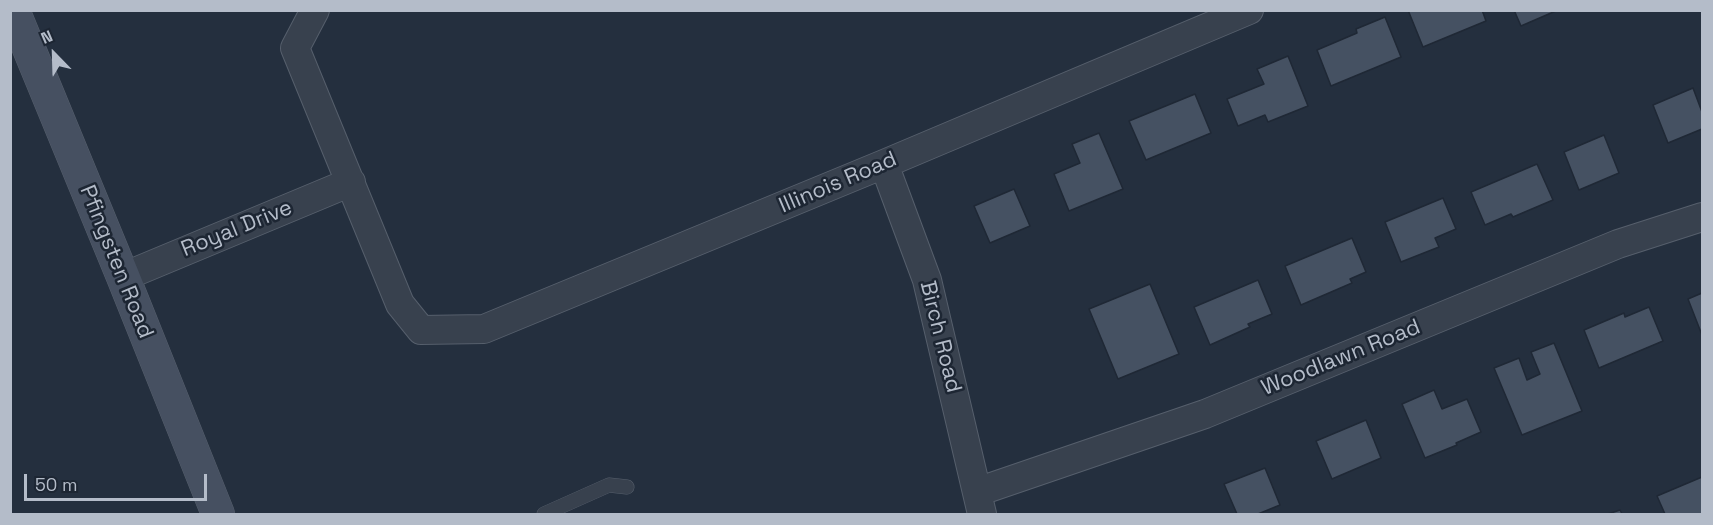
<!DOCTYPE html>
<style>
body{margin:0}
#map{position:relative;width:1713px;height:525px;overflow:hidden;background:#242f3e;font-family:"Space Grotesk",sans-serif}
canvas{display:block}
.frame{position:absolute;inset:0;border:12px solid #b4bcc9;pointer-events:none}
.north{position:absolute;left:24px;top:24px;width:60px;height:60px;-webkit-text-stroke:4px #1d2633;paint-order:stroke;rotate:337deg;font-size:16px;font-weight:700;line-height:24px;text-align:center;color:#b4bcc9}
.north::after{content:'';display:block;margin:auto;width:21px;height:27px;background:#b4bcc9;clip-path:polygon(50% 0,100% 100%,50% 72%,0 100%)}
.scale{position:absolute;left:24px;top:474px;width:183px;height:27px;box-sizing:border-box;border:3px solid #b4bcc9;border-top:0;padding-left:8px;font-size:18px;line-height:21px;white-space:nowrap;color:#b4bcc9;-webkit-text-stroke:4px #1d2633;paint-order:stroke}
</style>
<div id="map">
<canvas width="1713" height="525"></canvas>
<div class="frame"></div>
<div class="north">N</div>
<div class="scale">50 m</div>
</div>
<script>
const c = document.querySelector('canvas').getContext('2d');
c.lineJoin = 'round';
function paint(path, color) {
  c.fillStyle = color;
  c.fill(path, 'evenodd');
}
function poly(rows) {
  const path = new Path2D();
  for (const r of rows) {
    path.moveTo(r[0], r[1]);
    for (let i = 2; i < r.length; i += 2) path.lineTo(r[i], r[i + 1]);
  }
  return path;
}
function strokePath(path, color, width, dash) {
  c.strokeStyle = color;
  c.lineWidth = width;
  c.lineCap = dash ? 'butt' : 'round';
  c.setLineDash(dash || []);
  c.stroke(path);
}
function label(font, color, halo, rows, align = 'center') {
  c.font = font + ' "Space Grotesk",sans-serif';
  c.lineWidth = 5;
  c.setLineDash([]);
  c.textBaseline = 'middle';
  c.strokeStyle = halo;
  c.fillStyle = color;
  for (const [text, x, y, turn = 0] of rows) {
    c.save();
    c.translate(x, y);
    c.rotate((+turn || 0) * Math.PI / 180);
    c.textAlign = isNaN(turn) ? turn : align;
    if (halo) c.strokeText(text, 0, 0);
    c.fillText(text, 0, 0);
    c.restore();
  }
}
const building = poly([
 [1408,10,1482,10,1486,21,1423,47,1408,10],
 [1514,10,1558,10,1521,26,1514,10],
 [1385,17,1401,57,1331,86,1317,50,1357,33,1356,29,1385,17],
 [1288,56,1308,106,1268,122,1265,115,1238,126,1227,99,1264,84,1257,69,1288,56],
 [1693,88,1702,112,1702,129,1668,143,1653,105,1693,88],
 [1195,94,1211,133,1146,160,1129,121,1195,94],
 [1099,133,1123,189,1069,211,1054,174,1080,163,1072,144,1099,133],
 [1604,135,1619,173,1579,190,1564,152,1604,135],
 [1537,164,1553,200,1513,217,1511,214,1485,225,1471,192,1537,164],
 [1014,189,1030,226,990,243,974,206,1014,189],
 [1443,198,1456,229,1435,238,1439,247,1401,262,1385,222,1443,198],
 [1352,238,1366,272,1350,279,1352,283,1301,305,1285,266,1352,238],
 [1258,280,1272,314,1248,324,1250,327,1210,345,1194,307,1258,280],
 [1150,284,1179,354,1118,379,1089,309,1150,284],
 [1702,293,1702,335,1688,299,1702,293],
 [1649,307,1663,341,1599,368,1584,330,1624,313,1625,317,1649,307],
 [1554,343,1582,411,1522,435,1494,368,1519,358,1527,380,1540,374,1531,352,1554,343],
 [1434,390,1442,409,1467,399,1481,432,1456,443,1457,445,1425,458,1402,404,1434,390],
 [1366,420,1381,458,1332,479,1316,441,1366,420],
 [1265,468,1280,505,1258,514,1237,514,1224,484,1265,468],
 [1702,477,1702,514,1665,514,1657,496,1702,477],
 [1620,510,1622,514,1608,514,1620,510]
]);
const lane = poly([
 [544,514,609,485,627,487]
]);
const street = poly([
 [315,10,295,48,400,304,421,330,484,329,884,164,1249,10],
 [884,164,927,280,982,514],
 [123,277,351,182],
 [977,492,1205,414,1618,244,1702,217]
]);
const secondary = poly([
 [13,10,123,277,218,514]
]);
const streetNames = [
 ["Illinois Road",838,183,-23],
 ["Royal Drive",237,229,-22],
 ["Pfingsten Road",116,262,68],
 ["Birch Road",940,337,76],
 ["Woodlawn Road",1341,358,-22]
];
paint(building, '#455162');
strokePath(building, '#1f2835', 1.5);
strokePath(lane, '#565f6c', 15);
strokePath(street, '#565f6c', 30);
strokePath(secondary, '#565f6c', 34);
strokePath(lane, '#38414e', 14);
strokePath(street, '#38414e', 28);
strokePath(secondary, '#465061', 33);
label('22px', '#b4bcc9', '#1d2633', streetNames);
</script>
